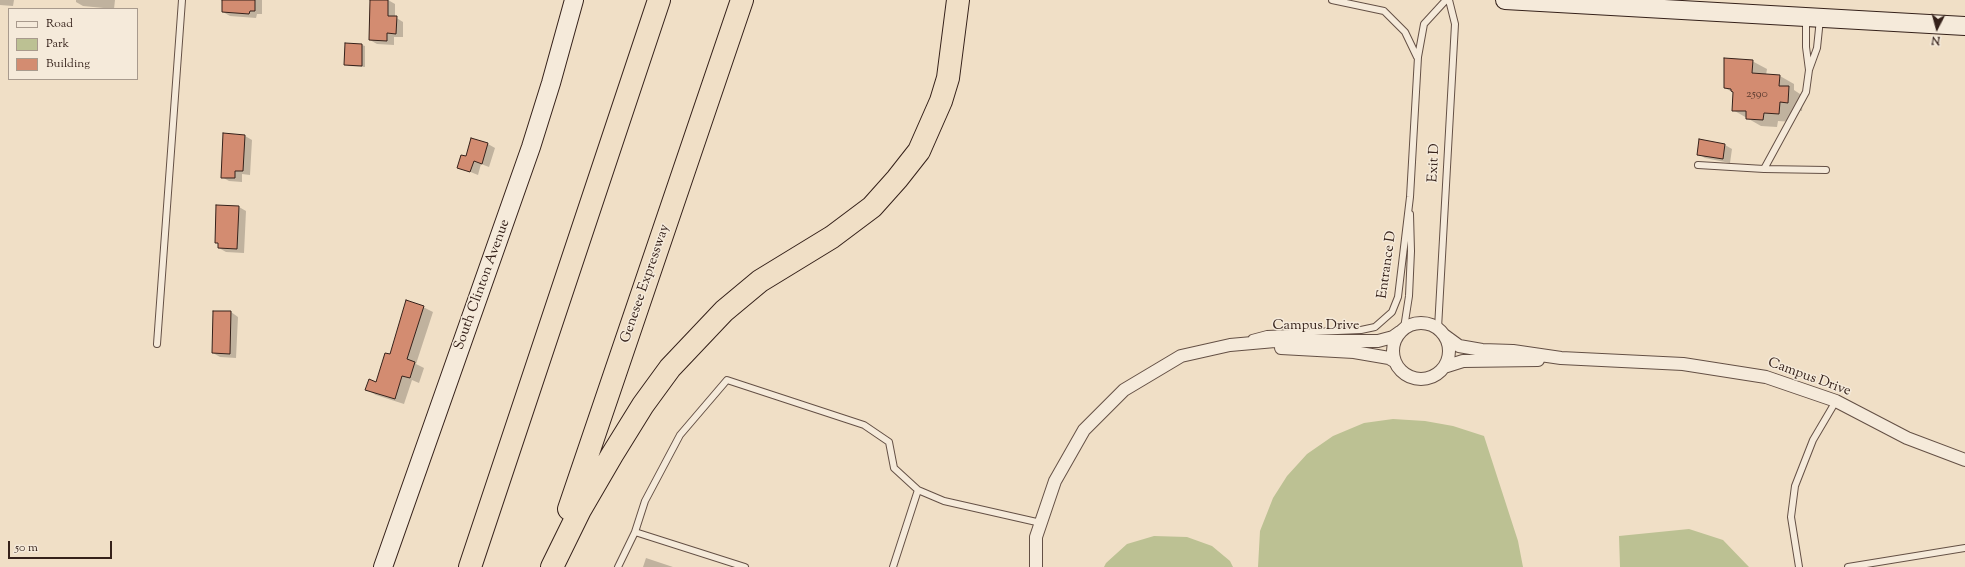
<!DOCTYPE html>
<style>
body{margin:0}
#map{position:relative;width:1965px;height:567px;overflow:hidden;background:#f0dfc6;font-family:"Sorts Mill Goudy",serif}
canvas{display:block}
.legend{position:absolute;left:8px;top:8px;width:130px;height:72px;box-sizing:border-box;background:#f5eada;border:1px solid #a89a8d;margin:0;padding:5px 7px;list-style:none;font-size:12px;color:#35211a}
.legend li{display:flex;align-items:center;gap:8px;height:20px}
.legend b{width:20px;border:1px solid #a89a8d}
.north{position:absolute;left:1917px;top:8px;width:40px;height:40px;-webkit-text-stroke:3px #f5eada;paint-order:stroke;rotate:186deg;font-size:11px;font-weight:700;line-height:16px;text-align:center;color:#35211a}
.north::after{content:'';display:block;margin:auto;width:14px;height:18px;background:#35211a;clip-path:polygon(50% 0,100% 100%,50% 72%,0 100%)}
.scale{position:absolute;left:8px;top:541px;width:104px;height:18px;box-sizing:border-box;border:2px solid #35211a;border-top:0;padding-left:5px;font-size:12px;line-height:14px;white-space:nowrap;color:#35211a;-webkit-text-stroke:3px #f5eada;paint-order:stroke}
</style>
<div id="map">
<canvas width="1965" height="567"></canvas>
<ul class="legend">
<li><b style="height:5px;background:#f5eada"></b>Road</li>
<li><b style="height:11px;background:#bcc193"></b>Park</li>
<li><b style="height:11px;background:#d38c71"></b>Building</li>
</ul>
<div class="north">N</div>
<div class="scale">50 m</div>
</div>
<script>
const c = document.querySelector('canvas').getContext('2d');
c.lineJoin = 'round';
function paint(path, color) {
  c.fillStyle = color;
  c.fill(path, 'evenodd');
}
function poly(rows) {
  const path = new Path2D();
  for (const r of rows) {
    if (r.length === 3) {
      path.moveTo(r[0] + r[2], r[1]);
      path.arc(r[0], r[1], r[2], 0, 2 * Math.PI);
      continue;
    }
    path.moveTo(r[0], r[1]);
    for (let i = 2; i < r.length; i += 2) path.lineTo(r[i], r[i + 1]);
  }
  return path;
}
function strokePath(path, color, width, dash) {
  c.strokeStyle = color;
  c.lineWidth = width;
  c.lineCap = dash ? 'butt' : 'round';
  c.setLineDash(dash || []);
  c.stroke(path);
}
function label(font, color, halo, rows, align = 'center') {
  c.font = font + ' "Sorts Mill Goudy",serif';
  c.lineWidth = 3;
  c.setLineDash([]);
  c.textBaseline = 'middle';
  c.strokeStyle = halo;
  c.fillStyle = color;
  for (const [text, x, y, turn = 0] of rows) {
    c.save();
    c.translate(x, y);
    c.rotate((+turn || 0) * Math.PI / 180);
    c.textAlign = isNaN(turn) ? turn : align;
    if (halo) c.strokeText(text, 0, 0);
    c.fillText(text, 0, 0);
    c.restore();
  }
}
const green = poly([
 [1393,419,1425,421,1453,426,1484,436,1518,541,1523,567,1258,567,1260,531,1273,498,1287,476,1307,454,1333,436,1364,423],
 [1689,529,1723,540,1749,567,1620,567,1619,536],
 [1154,536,1187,537,1212,546,1230,561,1233,567,1104,567,1106,563,1127,544]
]);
const shadow = poly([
 [0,0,14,0,13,6,0,5],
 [76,0,115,0,114,9,83,6,76,2],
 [223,0,262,0,262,14,257,14,256,18,230,16,223,12],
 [371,0,388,0,395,4,395,17,403,22,403,37,394,37,394,45,377,44,370,40],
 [346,44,362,45,365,46,365,67,349,66,345,64],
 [1752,61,1767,69,1766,75,1780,76,1794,84,1794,90,1803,96,1802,111,1794,110,1793,122,1778,121,1777,127,1761,126,1733,110,1734,93,1725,88],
 [245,136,252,140,250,175,242,174,242,182,229,181,222,177],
 [488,144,495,148,489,167,481,164,478,175,458,167,466,158],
 [1725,145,1732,149,1730,163,1705,158,1698,154],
 [217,206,239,207,246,211,244,253,226,252,219,248,219,244,216,242],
 [423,307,433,312,416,364,424,368,419,383,412,380,404,404,376,395,367,390,376,383,390,356],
 [214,312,231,312,238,317,236,358,220,357,213,353],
 [646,558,673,567,643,567]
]);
const building = poly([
 [222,0,255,0,255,11,250,11,249,14,222,12,222,0],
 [370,0,388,0,388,16,397,16,396,34,387,33,387,41,369,40,370,0],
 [345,43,362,44,362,66,344,65,345,43],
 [1724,58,1753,60,1752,73,1780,75,1779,86,1789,86,1788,103,1780,102,1779,114,1764,113,1763,120,1746,119,1746,111,1732,111,1733,92,1731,91,1731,89,1724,88,1724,58],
 [223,133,245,135,243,171,235,171,235,178,221,178,223,133],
 [471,138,488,143,482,164,474,161,470,172,457,168,461,155,466,156,471,138],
 [1699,139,1725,144,1723,159,1697,155,1699,139],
 [216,205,239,206,237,249,218,248,218,243,215,243,216,205],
 [406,300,424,306,407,359,415,362,410,378,402,376,395,399,365,390,369,379,376,382,385,353,390,354,406,300],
 [213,311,231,311,230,354,212,353,213,311]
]);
const lane = poly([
 [1332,0,1384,11,1405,32,1417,57],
 [1806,19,1806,47,1809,70,1817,48,1820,19],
 [1698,165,1764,169,1806,92,1809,70],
 [1764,169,1826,170],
 [1404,328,1409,296,1411,251,1410,214],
 [1438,328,1455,24,1449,0],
 [1252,338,1267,334,1361,330,1375,327,1392,312,1398,297,1410,197,1418,57,1424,24,1446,0],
 [157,344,182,0],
 [635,532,645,501,680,435,727,380,864,425,889,442,894,468,918,490,944,501,1041,523],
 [618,567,635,532,745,567],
 [893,567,918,490],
 [1799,567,1791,517,1795,486,1813,440,1836,401],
 [1848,567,1965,548]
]);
const street = poly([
 [1421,351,28],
 [1444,335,1459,346,1482,350,1513,351,1561,358,1683,364,1766,377,1836,401,1907,438,1965,460],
 [1281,348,1354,352,1389,358,1394,361],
 [1444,367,1463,361,1538,360],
 [1036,567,1036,537,1055,481,1084,430,1124,390,1181,356,1230,345,1275,341,1378,341,1393,337,1400,332]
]);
const secondary = poly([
 [1505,0,1965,26],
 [383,567,531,147,551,83,574,0]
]);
const highway = poly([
 [569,509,742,0],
 [470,567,659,0],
 [552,567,580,510,612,455,643,405,670,368,724,311,760,281,832,237,872,207,897,179,919,151,941,101,948,78,958,0]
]);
const numberNames = [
 ["2590",1757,95]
];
const streetNames = [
 ["Exit D",1435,163,-87],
 ["Entrance D",1388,265,-82],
 ["Genesee Expressway",646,284,-71],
 ["South Clinton Avenue",483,285,-70],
 ["Campus Drive",1316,327],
 ["Campus Drive",1809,378,20]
];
paint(green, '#bcc193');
paint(shadow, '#0003');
paint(building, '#d38c71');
strokePath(building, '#35211a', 1);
strokePath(lane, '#645045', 8);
strokePath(street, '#645045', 14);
strokePath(secondary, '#35211a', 20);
strokePath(highway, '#35211a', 24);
strokePath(lane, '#f5eada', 6);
strokePath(street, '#f5eada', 12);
strokePath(secondary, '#f5eada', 18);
strokePath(highway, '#f0dfc6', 22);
label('12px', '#5c3c30', null, numberNames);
label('14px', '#35211a', '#f5eada', streetNames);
</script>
